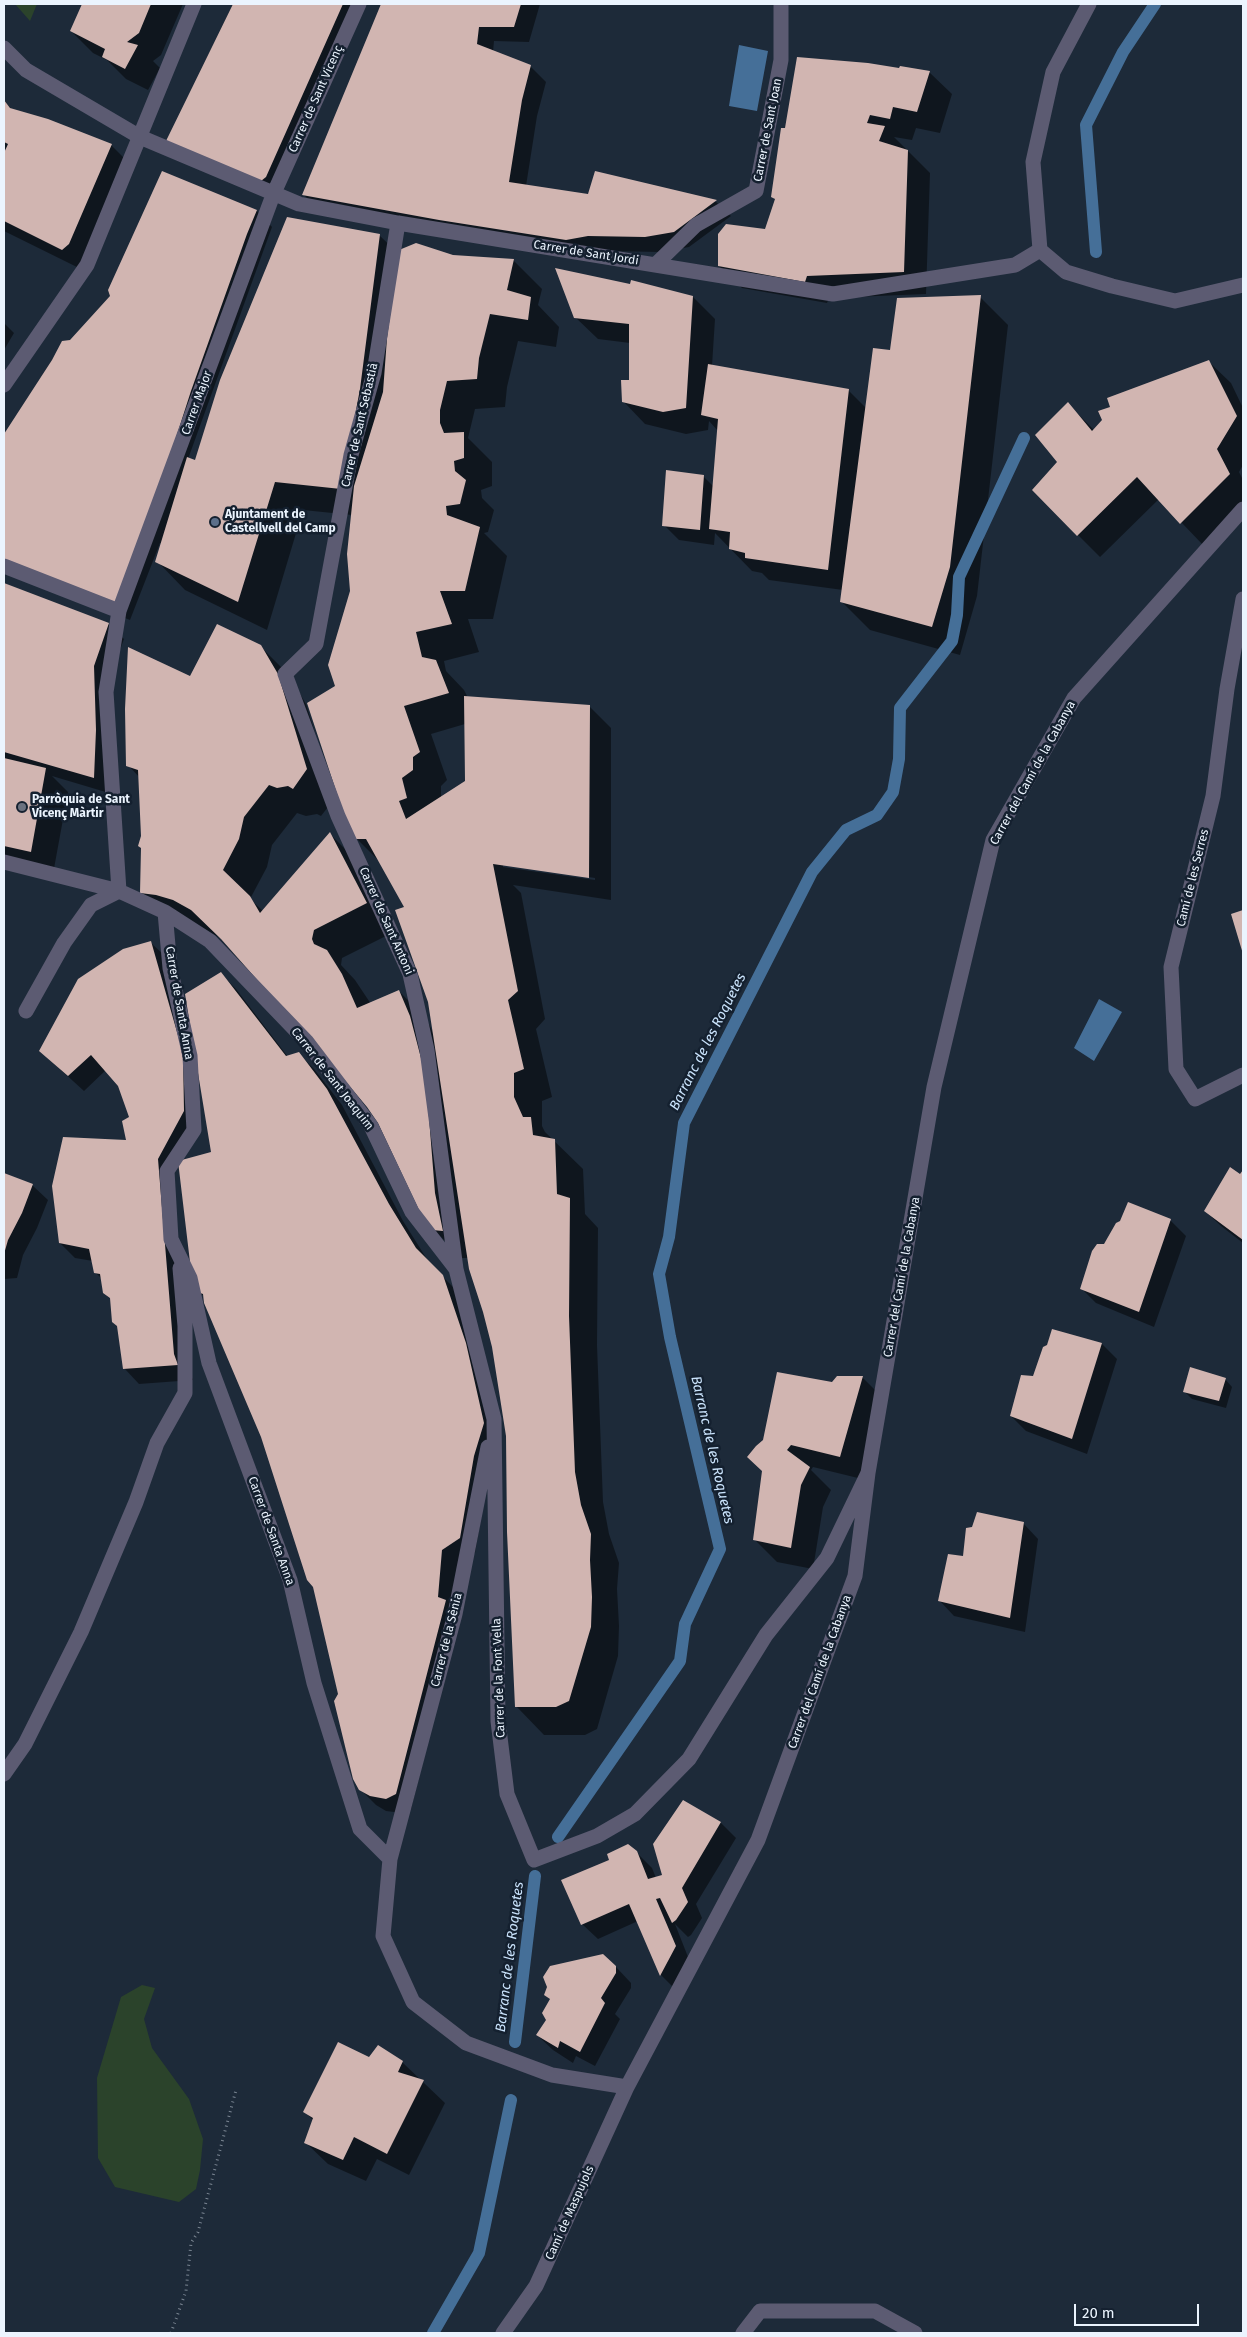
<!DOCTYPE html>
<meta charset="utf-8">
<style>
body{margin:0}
#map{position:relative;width:1247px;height:2337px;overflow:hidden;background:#1d2a39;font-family:"Fira Sans",sans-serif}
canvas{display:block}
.frame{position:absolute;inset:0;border:5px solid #ebf4fe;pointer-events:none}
.scale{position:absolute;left:1074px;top:2304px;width:125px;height:22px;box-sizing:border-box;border:2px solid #ebf4fe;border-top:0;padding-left:6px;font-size:15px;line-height:18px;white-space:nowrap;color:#ebf4fe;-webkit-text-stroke:4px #14202f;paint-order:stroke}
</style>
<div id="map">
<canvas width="1247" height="2337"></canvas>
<div class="frame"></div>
<div class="scale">20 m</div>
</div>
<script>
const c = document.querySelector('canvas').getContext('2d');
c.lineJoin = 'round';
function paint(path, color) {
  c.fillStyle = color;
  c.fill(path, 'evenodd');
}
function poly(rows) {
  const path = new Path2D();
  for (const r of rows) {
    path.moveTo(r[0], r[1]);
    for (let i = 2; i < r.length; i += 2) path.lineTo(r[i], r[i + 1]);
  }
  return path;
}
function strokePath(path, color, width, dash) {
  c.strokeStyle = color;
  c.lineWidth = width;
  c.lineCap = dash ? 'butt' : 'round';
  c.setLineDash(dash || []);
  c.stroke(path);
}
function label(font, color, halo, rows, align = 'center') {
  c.font = font + ' "Fira Sans",sans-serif';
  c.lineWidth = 5;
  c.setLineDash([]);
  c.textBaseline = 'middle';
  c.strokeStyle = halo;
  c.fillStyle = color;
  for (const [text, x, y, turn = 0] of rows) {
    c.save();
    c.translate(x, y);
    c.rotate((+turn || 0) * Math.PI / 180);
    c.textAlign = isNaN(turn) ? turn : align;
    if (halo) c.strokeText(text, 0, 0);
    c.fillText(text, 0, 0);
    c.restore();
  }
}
const green = poly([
 [15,4,37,4,30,21],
 [142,1985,155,1988,144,2019,152,2048,189,2099,203,2139,200,2170,196,2189,179,2202,115,2187,98,2158,97,2078,121,1997]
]);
const water = poly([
 [739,45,768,51,757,111,729,106],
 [1099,999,1122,1012,1094,1061,1074,1048]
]);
const shadow = poly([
 [83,4,183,4,161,55,153,61,160,68,148,90,126,79,107,60,93,53,71,31],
 [233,4,365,4,281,192,167,141],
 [382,4,540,4,529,42,494,41,493,52,530,66,546,82,537,116,526,186,589,196,596,173,716,202,731,216,689,247,661,252,604,251,319,210,304,195],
 [929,72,952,94,940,133,916,128,912,140,894,137,930,173,926,294,829,298,827,303,742,288,719,266,766,230,776,200,773,197,783,129],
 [4,100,12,110,111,145,133,167,85,271,4,231,4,155,8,147,4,150],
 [162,172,257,211,272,227,188,459,196,461,379,235,400,255,453,256,513,260,542,289,538,305,559,327,556,347,518,341,507,387,505,407,475,409,468,438,492,462,492,486,481,490,482,498,494,510,488,532,484,533,507,556,493,619,468,619,479,652,444,661,446,671,464,690,468,698,589,706,611,728,611,900,513,885,521,893,545,1019,536,1029,552,1097,542,1101,542,1126,545,1132,583,1169,585,1214,598,1228,597,1345,603,1502,609,1534,619,1563,617,1589,619,1626,618,1656,597,1729,585,1735,544,1735,516,1706,507,1436,493,1347,469,1258,462,1258,433,1229,379,1122,345,1078,220,938,203,928,170,921,141,892,143,836,140,778,128,765,190,678,260,646,289,675,306,704,335,798,321,816,317,814,306,816,297,813,272,845,267,867,250,899,263,911,330,834,358,862,394,932,342,958,341,965,355,980,371,1004,399,991,427,1020,433,1033,429,1001,405,907,380,862,356,838,337,687,351,592,352,515,303,510,267,630,185,590,157,561,162,544,160,543,130,620,4,570,4,438,63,342,71,341,111,296],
 [465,724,466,782,441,798,441,786,447,780,431,734],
 [503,864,595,878,595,880,503,867],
 [693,297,715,319,712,366,849,391,866,408,891,351,980,297,1008,325,977,596,960,655,870,630,841,601,843,590,769,580,762,573,752,571,715,533,714,545,679,540,664,525,703,476,714,487,718,431,709,421,708,430,686,434,645,424,623,401,631,381,630,343,598,339,575,317],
 [4,323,14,333,4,350],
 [1208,361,1231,383,1243,408,1243,465,1239,472,1243,480,1243,505,1203,545,1159,499,1100,557,1078,535,1058,462,1068,404,1094,430,1104,420,1111,408],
 [4,585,108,624,124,639,108,682,109,793,52,776,68,792,53,874,4,863],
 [150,942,166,957,196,1063,221,974,236,989,288,1057,299,1054,314,1069,342,1105,403,1221,430,1264,458,1292,498,1439,489,1472,475,1553,457,1565,453,1610,460,1617,411,1809,402,1813,386,1811,376,1805,360,1789,314,1587,263,1437,205,1297,198,1291,179,1162,173,1175,189,1370,193,1380,139,1384,124,1368,118,1327,111,1299,102,1279,95,1272,93,1261,75,1258,60,1243,127,1141,131,1118,119,1085,106,1070,84,1091,40,1051],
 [199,1073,212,1153,179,1162],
 [1243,1172,1243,1243,1221,1226,1205,1211],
 [4,1174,32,1185,48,1200,37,1228,23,1255,17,1278,4,1279],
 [1129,1203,1171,1221,1186,1236,1154,1327,1096,1303,1081,1288,1121,1222],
 [1053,1331,1102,1344,1117,1359,1087,1454,1026,1431,1011,1416,1034,1378],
 [862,1377,884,1399,862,1479,813,1467,811,1470,831,1490,823,1507,813,1569,777,1562,755,1540,763,1472,832,1384],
 [1225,1379,1232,1387,1226,1408,1192,1399,1184,1391],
 [1023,1523,1038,1539,1025,1632,954,1616,939,1600,964,1557],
 [720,1822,736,1838,696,1904,702,1918,691,1935,688,1937,675,1924,690,1962,675,1989,661,1975,638,1921,598,1939,582,1924,636,1852,652,1868,656,1878,663,1876],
 [616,1967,631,1983,631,1988,615,2014,620,2019,595,2066,576,2056,573,2063,553,2050,537,2035,547,2020,551,2000],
 [369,2059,402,2062,445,2103,409,2175,377,2159,366,2181,328,2164,305,2142,314,2121,304,2111]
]);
const stream = poly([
 [1096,252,1086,125,1123,52,1155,4],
 [558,1837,680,1661,685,1624,720,1549,670,1337,659,1274,669,1237,684,1123,812,872,846,830,877,815,893,792,899,759,900,708,952,641,957,615,959,577,1024,438],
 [515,2042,535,1876],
 [433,2333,479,2253,511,2100]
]);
const building = poly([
 [82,4,151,4,139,33,127,42,138,45,125,69,102,57,105,49,70,31],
 [233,4,343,4,266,177,261,181,166,141],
 [381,4,521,4,514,27,479,27,477,44,531,65,522,100,509,182,588,194,595,171,717,200,674,232,645,237,588,236,566,240,439,220,302,195],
 [797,57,868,63,899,68,900,66,930,71,917,112,893,107,890,119,870,115,867,123,885,126,879,141,908,150,904,272,807,276,805,282,718,266,718,234,726,224,765,229,775,199,771,197,781,128,785,128],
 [4,100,10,108,48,119,112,144,69,244,62,250,4,221,4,153,8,144,4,142],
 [162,171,257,210,247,234,191,391,172,450,115,605,4,562,4,434,52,360,62,341,70,340,110,296,108,290],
 [287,217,380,234,360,389,341,489,275,482,238,602,155,562,187,457,195,460,220,380],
 [416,243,453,255,514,259,507,290,531,297,528,320,490,314,479,358,477,379,447,381,440,410,440,423,444,433,464,432,464,458,454,461,455,471,466,480,460,504,446,506,447,515,480,527,465,591,440,591,452,624,416,632,422,657,436,660,449,693,404,706,420,752,413,757,413,770,402,778,407,798,399,801,406,819,465,781,464,696,590,705,589,878,493,864,518,991,508,1000,524,1069,514,1073,514,1097,523,1117,531,1117,533,1135,555,1139,557,1194,570,1198,569,1316,575,1472,581,1505,591,1534,590,1560,592,1597,591,1627,569,1701,556,1707,515,1707,507,1532,506,1436,492,1347,483,1312,469,1269,428,1002,395,910,404,907,366,839,355,839,345,818,307,703,335,686,328,665,350,591,347,554,354,486,383,392,387,338,399,250],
 [555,268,630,284,631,280,693,296,686,408,663,412,622,402,621,380,629,380,629,324,574,318],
 [981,295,950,567,932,627,840,602,873,348,890,350,897,298],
 [1209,360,1237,416,1217,449,1230,474,1180,524,1137,477,1077,536,1032,490,1057,462,1035,435,1068,402,1092,431,1102,420,1098,411,1110,407,1107,398],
 [708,364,849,389,828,570,745,558,745,553,729,549,730,532,709,529,718,419,701,415],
 [666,470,704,475,700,530,662,526],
 [4,583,109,623,94,666,96,730,94,778,4,752],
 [217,624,261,645,278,674,307,769,293,789,288,786,277,788,269,785,244,817,239,839,223,870,250,896,260,913,330,832,367,903,314,930,312,939,314,944,327,950,342,974,357,1008,399,990,410,1016,422,1062,428,1105,435,1193,443,1231,432,1230,418,1208,378,1123,367,1107,322,1053,221,939,191,910,173,900,156,895,140,893,141,848,138,846,141,836,138,770,126,766,125,709,128,647,190,676],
 [4,758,46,768,31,852,4,846],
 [1243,910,1243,954,1231,914],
 [151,941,183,1053,184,1111,158,1159,174,1354,178,1365,123,1369,117,1326,112,1322,110,1298,103,1293,100,1274,94,1273,89,1249,59,1243,52,1186,63,1137,126,1140,122,1121,129,1117,118,1086,91,1055,68,1076,39,1051,78,979,123,949],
 [221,972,286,1056,299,1052,327,1089,389,1204,416,1248,443,1275,466,1343,484,1423,474,1456,460,1538,442,1550,438,1597,446,1600,396,1794,386,1799,370,1796,359,1790,353,1779,334,1701,338,1694,313,1587,307,1580,261,1437,204,1303,203,1294,197,1292,192,1279,178,1161,211,1152,185,994],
 [1230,1167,1240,1174,1243,1170,1243,1240,1204,1211],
 [4,1173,33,1184,22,1213,8,1240,4,1254],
 [1128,1202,1171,1219,1139,1312,1080,1289,1092,1251,1097,1244,1104,1244,1116,1223,1120,1221],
 [1052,1329,1102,1343,1072,1439,1010,1416,1021,1375,1033,1376,1043,1347,1047,1345],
 [1190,1367,1226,1378,1219,1401,1183,1392],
 [777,1372,832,1382,837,1376,863,1376,840,1457,791,1445,787,1450,810,1467,801,1485,791,1548,753,1540,762,1471,747,1457,756,1446,763,1440],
 [977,1512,1024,1522,1010,1618,938,1601,948,1554,963,1556,966,1528,972,1527],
 [683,1800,721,1822,682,1888,688,1902,676,1920,672,1923,660,1898,656,1899,676,1946,660,1976,629,1904,581,1925,561,1880,609,1860,607,1854,628,1844,637,1851,648,1879,662,1875,653,1844],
 [603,1954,616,1966,616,1973,601,1998,605,2003,580,2052,560,2041,558,2048,536,2035,546,2020,542,2013,550,1999,544,1995,547,1987,543,1977,550,1966],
 [338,2042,369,2057,378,2045,403,2061,398,2072,424,2080,387,2154,354,2137,343,2160,304,2143,313,2118,303,2112]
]);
const path = poly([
 [171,2333,186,2291,191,2243,198,2232,236,2090]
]);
const minor = poly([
 [1089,4,1053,72,1033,162,1040,250,1066,272,1112,286,1175,301,1243,285],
 [4,48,26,70,140,137,299,204,398,223,833,294,1015,265,1040,250],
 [398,223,374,373,351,455,316,644,285,674,338,816,410,974,427,1050,456,1269,494,1419,498,1721,507,1794,534,1860,597,1836,635,1814,689,1759,766,1635,827,1558,868,1473],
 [655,265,696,225,756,191,781,60,781,4],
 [4,385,87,265,194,4],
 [4,566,119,611],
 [1243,599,1227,689,1213,796,1171,967,1176,1069,1195,1099,1243,1075],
 [4,862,119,891,165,912,210,941,307,1042,371,1126,412,1212,456,1269],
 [119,891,106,692,119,611,273,195,359,4],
 [165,912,170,968,190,1056,194,1130,167,1171,171,1239,190,1278,209,1363,290,1580,314,1683,360,1829,390,1859],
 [26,1011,64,943,91,905,119,891],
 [488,1447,455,1614,390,1859,383,1936,413,2002,466,2043,552,2075,627,2087],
 [4,1774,25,1744,81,1632,136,1502,157,1443,185,1393,185,1326,180,1268],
 [503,2333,536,2286,627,2087,758,1840,855,1576,868,1473,934,1087,993,840,1074,698,1243,509],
 [743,2333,760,2311,875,2311,915,2333]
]);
const markers = [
 [215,522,5,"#5c6f8a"],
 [22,807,5,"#6b7280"]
];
const streetNames = [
 ["Carrer de Sant Vicenç",316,99,-66],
 ["Carrer de Sant Joan",768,130,-79],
 ["Carrer de Sant Jordi",586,253,9],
 ["Carrer Major",197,403,-70],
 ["Carrer de Sant Sebastià",360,425,-77],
 ["Carrer del Camí de la Cabanya",1033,773,-61],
 ["Camí de les Serres",1193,878,-76],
 ["Carrer de Sant Antoni",386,921,66],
 ["Carrer de Santa Anna",179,1003,80],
 ["Carrer de Sant Joaquim",332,1079,52],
 ["Carrer del Camí de la Cabanya",902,1277,-80],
 ["Carrer de Santa Anna",271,1531,70],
 ["Carrer de la Sènia",447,1640,-76],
 ["Carrer del Camí de la Cabanya",820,1672,-70],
 ["Carrer de la Font Vella",499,1678,-92],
 ["Camí de Maspujols",570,2213,-66]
];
const poiNames = [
 ["Ajuntament de",225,515],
 ["Castellvell del Camp",225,529],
 ["Parròquia de Sant",32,800],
 ["Vicenç Màrtir",32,814]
];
const waterNames = [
 ["Barranc de les Roquetes",708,1042,-63],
 ["Barranc de les Roquetes",712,1450,77],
 ["Barranc de les Roquetes",510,1957,-83]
];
paint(green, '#2b432b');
paint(water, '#456f98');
paint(shadow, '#0007');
strokePath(stream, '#456f98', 12);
paint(building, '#d1b5b1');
strokePath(path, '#7a8592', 3, [1, 4]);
strokePath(minor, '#5c5b72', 15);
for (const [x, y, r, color] of markers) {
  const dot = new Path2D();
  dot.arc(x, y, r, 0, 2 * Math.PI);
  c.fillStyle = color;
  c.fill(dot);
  strokePath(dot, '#14202f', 2);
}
label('12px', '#ebf4fe', '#14202f', streetNames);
label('bold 12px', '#ebf4fe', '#14202f', poiNames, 'left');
label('italic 14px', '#cae3fc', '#14202f', waterNames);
</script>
